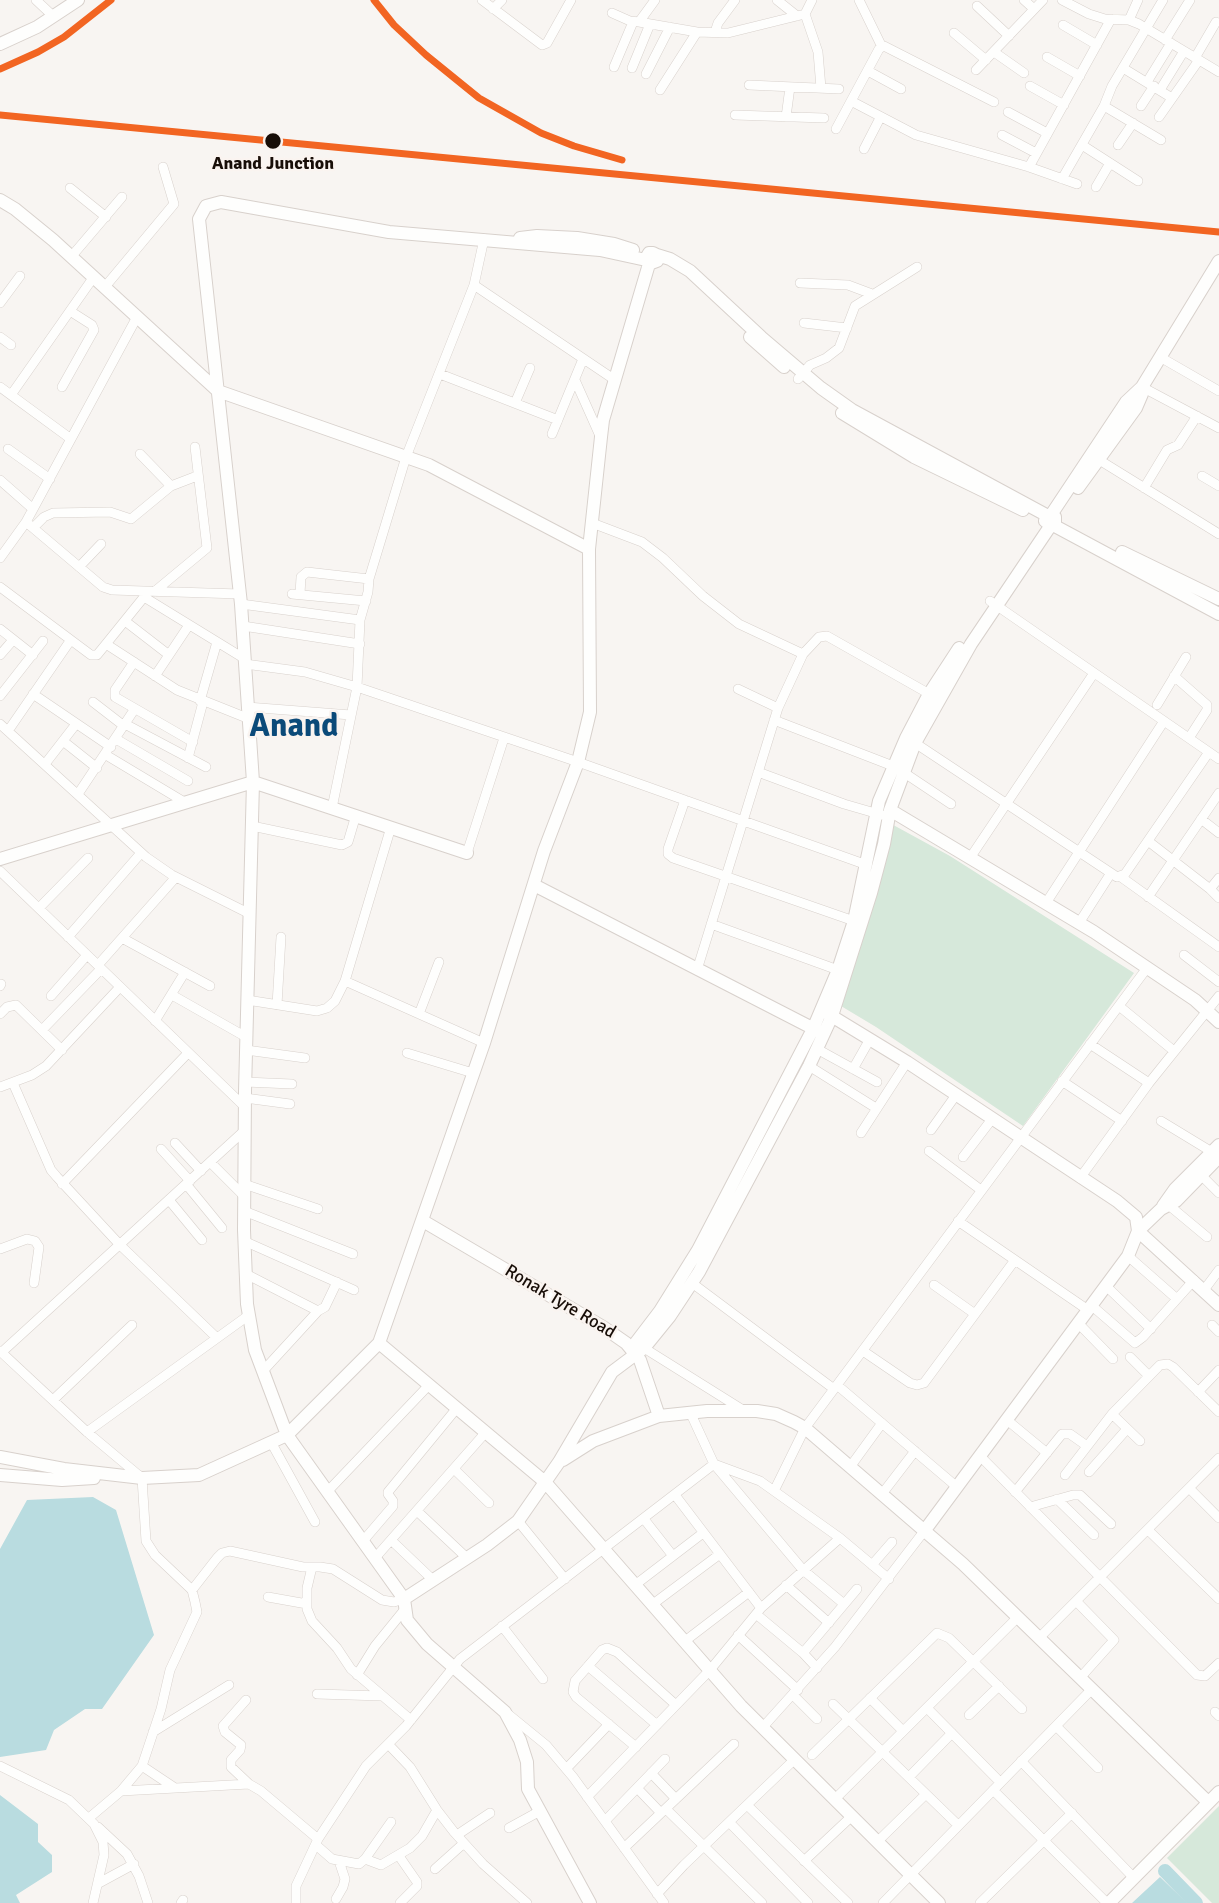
<!DOCTYPE html>
<style>
body{margin:0}
canvas{display:block;background:#f8f5f2}
</style>
<canvas width="1219" height="1903"></canvas>
<script>
const c = document.querySelector('canvas').getContext('2d');
c.lineJoin = 'round';
function paint(path, color) {
  c.fillStyle = color;
  c.fill(path, 'evenodd');
}
function poly(rows) {
  const path = new Path2D();
  for (const r of rows) {
    path.moveTo(r[0], r[1]);
    for (let i = 2; i < r.length; i += 2) path.lineTo(r[i], r[i + 1]);
  }
  return path;
}
function strokePath(path, color, width, dash) {
  c.strokeStyle = color;
  c.lineWidth = width;
  c.lineCap = dash ? 'butt' : 'round';
  c.setLineDash(dash || []);
  c.stroke(path);
}
function label(font, color, halo, rows, align = 'center') {
  c.font = font + ' Signika,sans-serif';
  c.lineWidth = 5;
  c.setLineDash([]);
  c.textBaseline = 'middle';
  c.strokeStyle = halo;
  c.fillStyle = color;
  for (const [text, x, y, turn = 0] of rows) {
    c.save();
    c.translate(x, y);
    c.rotate((+turn || 0) * Math.PI / 180);
    c.textAlign = isNaN(turn) ? turn : align;
    if (halo) c.strokeText(text, 0, 0);
    c.fillText(text, 0, 0);
    c.restore();
  }
}
const green = poly([
 [886,821,950,856,1134,973,1023,1126,876,1027,836,1003],
 [1219,1806,1219,1903,1212,1903,1167,1858]
]);
const water = poly([
 [93,1497,116,1510,154,1635,102,1709,85,1709,54,1730,46,1750,0,1757,0,1549,27,1500],
 [0,1795,38,1824,38,1842,52,1855,52,1872,16,1895,20,1903,0,1903],
 [1160,1877,1187,1903,1132,1903]
]);
const river = poly([
 [1165,1871,1196,1903]
]);
const street = poly([
 [36,0,53,16],
 [482,0,542,45,547,43,571,0],
 [777,0,797,16],
 [812,0,805,14,818,52,821,88],
 [859,0,882,47],
 [1024,0,1034,9],
 [1062,0,1089,14,1105,19,1129,20,1139,24,1219,72],
 [977,6,1009,36],
 [493,9,502,0],
 [612,13,630,21,639,22,655,0],
 [1129,20,1138,0],
 [639,22,697,32,728,33,805,14],
 [1063,25,1097,45],
 [715,32,718,23,735,0],
 [954,33,986,60],
 [1165,40,1190,0],
 [994,52,1024,73],
 [1047,57,1080,76],
 [1195,58,1216,22],
 [614,67,633,22],
 [632,68,650,24],
 [1123,68,1172,98],
 [976,70,1043,0],
 [868,71,901,89],
 [646,74,670,27],
 [1147,82,1171,43],
 [749,85,839,89],
 [1030,86,1064,105],
 [660,90,697,32],
 [1160,90,1184,51],
 [851,101,916,135,1029,167,1077,184],
 [1104,106,1161,140],
 [1141,106,1154,86],
 [1008,112,1047,133],
 [735,115,824,118],
 [786,117,790,87],
 [1159,117,1199,60],
 [836,129,879,49,884,46,994,102],
 [1002,135,1036,153],
 [1082,145,1138,181],
 [1118,145,1133,123],
 [864,149,880,118],
 [1029,167,1111,19],
 [1062,179,1104,106,1112,86,1163,0],
 [1096,187,1110,163],
 [70,188,106,217],
 [71,257,122,197],
 [800,283,848,285,872,294],
 [474,285,615,380],
 [104,288,174,204,163,167],
 [0,303,20,276],
 [804,323,847,328],
 [0,337,11,345],
 [1160,357,1219,391],
 [440,374,558,420],
 [798,379,810,365,826,358,839,348,855,306,917,267],
 [575,380,600,436],
 [0,387,71,439],
 [62,387,94,330,92,325,70,311],
 [1142,387,1219,428],
 [11,395,93,278],
 [515,403,530,368],
 [552,434,583,359],
 [8,449,50,479],
 [140,454,171,486],
 [1096,458,1219,534],
 [1202,476,1219,486],
 [0,480,33,509],
 [1144,488,1167,450,1178,445,1197,416],
 [26,522,103,587,112,590,240,594],
 [592,523,642,542,663,558,703,596,739,624,803,654],
 [33,528,44,517,53,513,110,512,131,519,171,486,197,476],
 [0,558,26,522,137,317],
 [79,567,101,544],
 [0,587,91,655,97,655,106,644,148,592],
 [154,592,207,548,195,447],
 [292,594,366,601],
 [300,594,301,577,307,572,369,579],
 [144,597,245,659],
 [990,601,1219,759],
 [241,604,360,620],
 [125,621,169,655],
 [243,626,360,644],
 [0,629,33,655],
 [106,644,177,690,247,718],
 [0,655,13,640],
 [134,662,115,690,115,697,193,742],
 [245,664,305,672,357,687,578,762,867,865],
 [155,676,189,625],
 [1174,676,1207,705,1207,710,1189,738],
 [738,689,778,708],
 [33,694,111,747],
 [0,696,43,641],
 [200,701,217,642],
 [93,702,124,726],
 [1157,705,1186,657],
 [247,707,351,715],
 [774,720,893,766],
 [0,724,146,857,172,875,250,914],
 [125,724,206,767],
 [8,731,70,641],
 [116,739,188,781],
 [63,741,97,768],
 [915,743,1117,877,1125,874,1209,752],
 [106,755,186,803],
 [188,758,203,702],
 [45,764,76,724],
 [758,772,844,804,882,815],
 [903,772,951,804],
 [78,794,134,710],
 [685,800,668,849,668,854,673,858,854,921],
 [332,808,357,687,360,620,368,592,369,579,406,457,474,285,484,239],
 [1201,819,1219,833],
 [252,826,342,845,348,842,356,815],
 [1148,841,1210,889],
 [467,853,504,738],
 [970,858,1094,673],
 [0,871,245,1107],
 [1121,877,1219,947],
 [1219,878,1210,889,1219,898],
 [1148,897,1219,793],
 [1046,903,1164,721],
 [39,908,88,858],
 [1079,923,1111,873],
 [711,924,838,970],
 [68,937,141,853],
 [122,938,210,986],
 [1184,955,1219,982],
 [98,965,176,877],
 [697,970,778,708,803,654,819,637,827,636,933,696],
 [345,981,484,1043],
 [0,986,1,984],
 [172,995,246,1037],
 [51,996,87,955],
 [247,1000,317,1011,327,1008,335,1001,345,981,391,827],
 [277,1005,281,937],
 [1119,1006,1174,1051],
 [0,1014,7,1007,16,1005,62,1050],
 [419,1014,439,962],
 [155,1021,185,972],
 [42,1030,101,969],
 [1090,1044,1149,1083],
 [817,1049,877,1082],
 [246,1050,305,1058],
 [407,1053,473,1073],
 [809,1066,876,1108],
 [853,1069,870,1039],
 [1062,1081,1122,1121],
 [245,1082,292,1084],
 [13,1083,51,1170,57,1177,120,1245,217,1338],
 [0,1087,32,1075,46,1066,120,987],
 [245,1098,290,1104],
 [1161,1121,1212,1152],
 [931,1130,956,1095],
 [861,1133,907,1062],
 [175,1143,201,1171],
 [161,1149,190,1181],
 [929,1151,981,1190],
 [963,1157,992,1119],
 [210,1162,244,1196],
 [1201,1175,1219,1193],
 [1080,1178,1149,1083,1219,996],
 [62,1184,188,1053],
 [186,1184,222,1228],
 [244,1184,318,1209],
 [169,1200,202,1240],
 [1165,1202,1207,1237],
 [244,1211,353,1254],
 [958,1221,1088,1310],
 [244,1241,354,1290],
 [0,1249,27,1239,35,1241,39,1247,34,1283],
 [1128,1256,1177,1299],
 [246,1274,318,1311,263,1371],
 [692,1283,834,1389],
 [934,1285,975,1314],
 [1106,1286,1151,1329],
 [1204,1290,1219,1270],
 [1091,1305,1135,1343,1143,1337,1194,1280],
 [318,1311,325,1307,337,1282],
 [1078,1323,1113,1359],
 [1212,1325,1219,1332],
 [644,1348,743,1410],
 [0,1351,87,1432,142,1478,146,1541,155,1555,192,1590,195,1602,197,1612,170,1670,161,1709,142,1766,121,1791,89,1818],
 [863,1351,910,1383,917,1385,924,1383,1015,1260],
 [2,1352,244,1131],
 [1130,1357,1148,1375],
 [837,1385,957,1487],
 [1198,1392,1219,1370],
 [53,1400,132,1325],
 [690,1412,714,1464,803,1570,844,1604],
 [1112,1414,1140,1441],
 [1007,1420,1047,1453],
 [87,1432,249,1315],
 [271,1442,315,1522],
 [980,1456,1197,1675,1205,1676,1219,1663],
 [850,1467,882,1423],
 [454,1469,489,1503],
 [1089,1472,1127,1429],
 [1065,1475,1112,1414,1160,1365,1168,1364,1173,1367,1219,1412],
 [1189,1488,1219,1518],
 [774,1491,805,1428,1147,968],
 [327,1492,429,1385],
 [1015,1492,1062,1434,1070,1434,1087,1446],
 [882,1494,915,1451],
 [675,1495,761,1608],
 [1057,1499,1094,1535],
 [1030,1507,1073,1495,1080,1495,1111,1524],
 [417,1511,467,1558],
 [644,1519,673,1556],
 [518,1521,565,1579],
 [1148,1530,1219,1599],
 [840,1538,889,1579],
 [391,1540,433,1580],
 [363,1541,393,1506,393,1501,388,1494,388,1492,457,1408],
 [375,1558,486,1432],
 [872,1565,892,1542],
 [312,1567,307,1588,307,1609,312,1621,337,1648,351,1669,411,1720],
 [635,1585,703,1533],
 [786,1585,829,1623],
 [192,1590,217,1558,222,1553,230,1551,303,1567,320,1567,333,1569,382,1600,394,1602,404,1599],
 [268,1597,307,1604],
 [1076,1601,1114,1640,1080,1678],
 [653,1604,720,1554],
 [756,1614,803,1653,817,1668],
 [502,1626,543,1679],
 [738,1635,798,1690],
 [1039,1638,1219,1458],
 [685,1641,749,1592],
 [803,1653,857,1589],
 [588,1666,657,1725],
 [357,1675,375,1646,405,1609],
 [317,1694,382,1696],
 [793,1695,817,1719],
 [870,1698,903,1731],
 [246,1700,223,1726,225,1732,241,1745,240,1750,231,1760,231,1767,249,1784],
 [833,1704,958,1825],
 [927,1708,1000,1782],
 [1215,1712,1219,1716],
 [508,1714,546,1745,573,1777,664,1903],
 [969,1715,999,1686],
 [1056,1726,1098,1768],
 [763,1727,835,1647,925,1530],
 [153,1732,229,1685],
 [388,1744,410,1767,437,1810,454,1832,483,1864,527,1903],
 [636,1747,576,1697,573,1692,575,1681,602,1650,607,1648,617,1652,676,1705],
 [812,1755,937,1633,949,1638,1022,1709],
 [1021,1761,1134,1878],
 [0,1766,69,1800,94,1824,103,1842,104,1855,93,1903],
 [142,1766,175,1788],
 [566,1769,609,1724],
 [651,1773,676,1799],
 [909,1777,952,1733],
 [637,1788,661,1813],
 [993,1790,1107,1903],
 [121,1791,249,1784,261,1791,318,1839],
 [835,1799,1018,1617],
 [747,1805,848,1903],
 [666,1809,762,1903],
 [605,1821,665,1759],
 [729,1822,808,1903],
 [98,1827,127,1854,139,1876,148,1903],
 [509,1828,540,1811],
 [457,1835,490,1813],
 [878,1841,926,1794],
 [316,1845,332,1859,359,1864,365,1859,391,1822],
 [624,1848,734,1744],
 [399,1856,417,1882,417,1886,400,1903],
 [365,1859,381,1865,410,1848,422,1836,437,1810],
 [804,1861,852,1816],
 [435,1869,464,1843],
 [99,1883,134,1864],
 [657,1894,684,1865,795,1759],
 [336,1899,343,1887,345,1879,339,1861],
 [181,1903,183,1900],
 [296,1903,296,1886,318,1839,366,1766,406,1726,460,1659,714,1464,760,1481,840,1538,761,1608,710,1670,587,1797],
 [883,1903,1092,1689],
 [980,1903,1072,1813]
]);
const secondary = poly([
 [0,44,37,27,78,0],
 [0,200,15,209,53,240,218,391,429,465,589,549],
 [520,238,537,236,577,238,614,244,633,250],
 [657,255,670,259,690,271,761,337,821,388,852,410,1048,516],
 [750,337,784,367],
 [842,413,914,457,1023,510],
 [1078,488,1136,408,1142,394,1142,387],
 [1051,515,1126,402,1142,387,1219,261],
 [1053,525,1219,614],
 [1122,552,1219,599],
 [890,810,1094,932,1195,1000,1219,1022],
 [0,859,253,782,467,853],
 [534,885,820,1032],
 [825,1012,907,1062,1117,1201,1136,1217,1138,1231,1219,1305],
 [1163,1206,1175,1189,1219,1145],
 [423,1221,603,1327,626,1343,640,1360,659,1416],
 [379,1343,545,1482,741,1706,939,1903],
 [631,1349,660,1311,698,1250,813,1029,838,970,854,921,879,801,906,738,929,694,959,648],
 [0,1457,64,1469,142,1478,199,1475,287,1435,379,1343,484,1043,544,851,578,762,590,712,589,549,601,437,603,420,649,264,646,258,649,253,653,253,657,255,657,261,649,264],
 [563,1460,593,1441,659,1416,707,1411,757,1411,776,1414,794,1422,805,1428,963,1564,1208,1802],
 [0,1475,62,1480,94,1478],
 [925,1530,1128,1256,1138,1231,1161,1209,1176,1201,1219,1157],
 [404,1599,487,1545,518,1521,559,1462,612,1372,644,1348,670,1316,699,1272,809,1066,832,1016,871,893,884,844,890,810,915,743,971,644,1051,525,1055,523,1055,517,1051,515,1046,517,1045,521,1051,525],
 [590,1903,528,1789,527,1762,520,1740,505,1712,427,1644,407,1620,404,1599,287,1435,255,1350,247,1304,244,1230,245,1091,253,782,241,604,199,219,206,206,221,202,389,232,600,250,646,260],
 [1109,1903,1219,1792]
]);
const rail1 = poly([
 [374,0,394,25,426,55,479,98,541,133,574,146,622,160],
 [0,69,38,52,64,37,111,0],
 [0,115,1219,232]
]);
const markers = [
 [273,141,9,"#180e08"]
];
const stopNames = [
 ["Anand Junction",273,164]
];
const streetNames = [
 ["Ronak Tyre Road",560,1302,31]
];
const townNames = [
 ["Anand",294,728]
];
paint(green, '#d6e8da');
paint(water, '#b9dce0');
strokePath(river, '#b9dce0', 14);
strokePath(street, '#d8d1cc', 10);
strokePath(secondary, '#d8d1cc', 14);
strokePath(street, '#fefefd', 9);
strokePath(secondary, '#fefefd', 12);
strokePath(rail1, '#f26522', 7);
for (const [x, y, r, color] of markers) {
  const dot = new Path2D();
  dot.arc(x, y, r, 0, 2 * Math.PI);
  c.fillStyle = color;
  c.fill(dot);
  strokePath(dot, '#faf4f0', 2.5);
}
label('bold 18px', '#180e08', '#faf4f0', stopNames);
label('18px', '#180e08', '#faf4f0', streetNames);
label('bold 32px', '#0b4a79', '#faf4f0', townNames);
</script>
